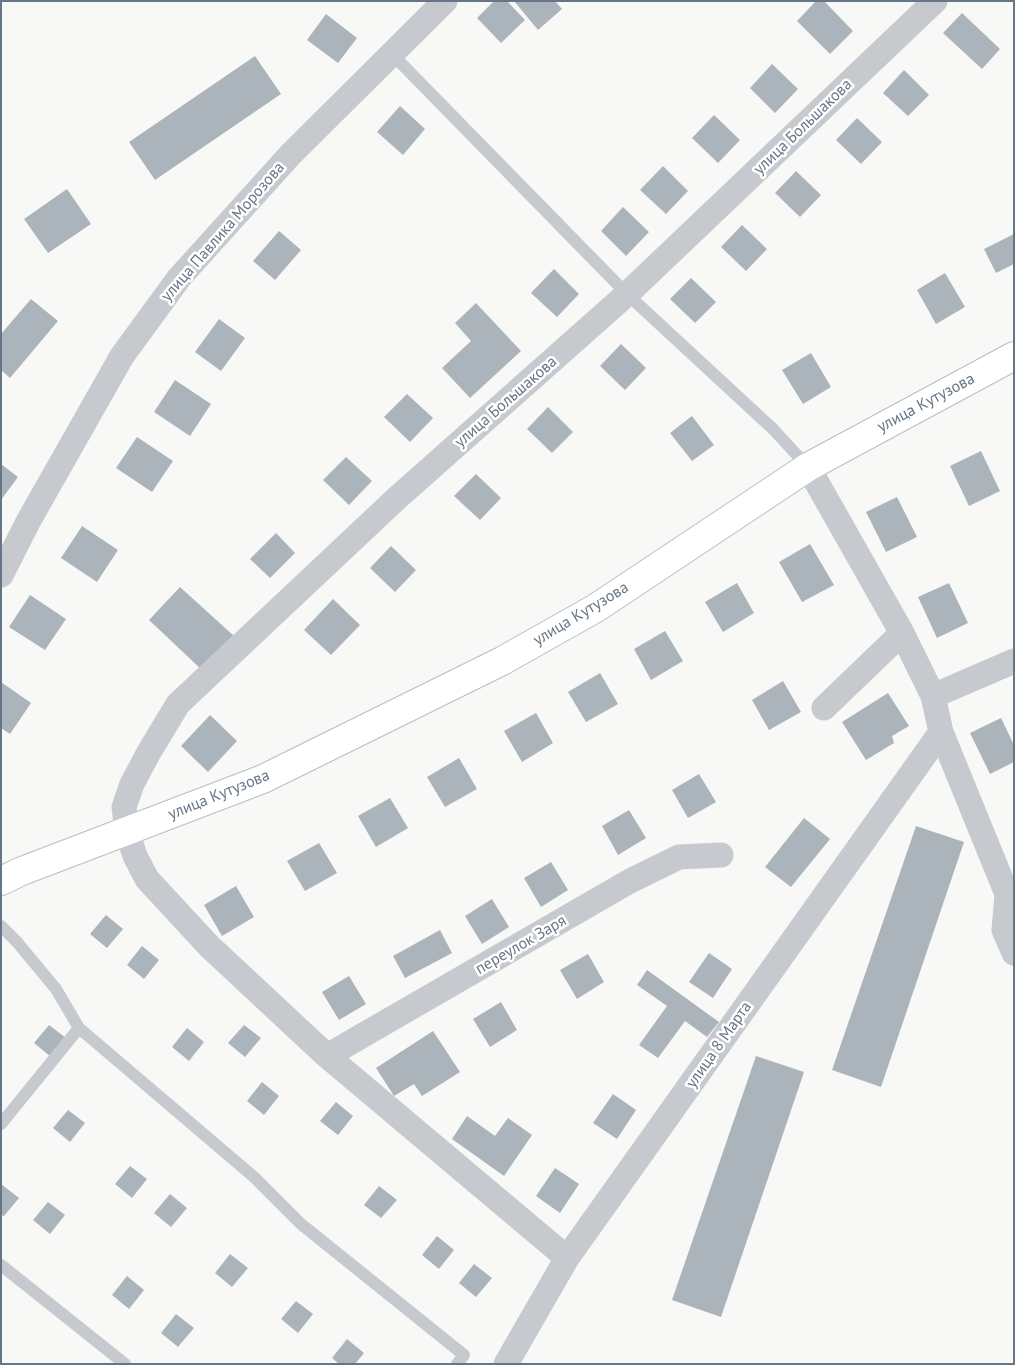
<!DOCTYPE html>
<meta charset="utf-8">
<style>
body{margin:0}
#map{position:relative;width:1015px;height:1365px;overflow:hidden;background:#f8f8f6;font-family:"PT Sans",sans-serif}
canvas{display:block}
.frame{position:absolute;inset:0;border:2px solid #667688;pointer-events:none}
</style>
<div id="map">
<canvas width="1015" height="1365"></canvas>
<div class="frame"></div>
</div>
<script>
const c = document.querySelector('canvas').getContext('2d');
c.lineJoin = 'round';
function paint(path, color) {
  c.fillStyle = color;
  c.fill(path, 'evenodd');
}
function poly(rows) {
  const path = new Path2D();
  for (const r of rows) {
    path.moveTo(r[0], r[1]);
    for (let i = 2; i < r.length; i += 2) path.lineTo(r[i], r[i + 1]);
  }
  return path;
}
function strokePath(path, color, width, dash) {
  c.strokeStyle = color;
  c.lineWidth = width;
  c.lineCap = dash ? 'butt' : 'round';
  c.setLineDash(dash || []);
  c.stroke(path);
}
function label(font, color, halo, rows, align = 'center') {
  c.font = font + ' "PT Sans",sans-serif';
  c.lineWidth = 5;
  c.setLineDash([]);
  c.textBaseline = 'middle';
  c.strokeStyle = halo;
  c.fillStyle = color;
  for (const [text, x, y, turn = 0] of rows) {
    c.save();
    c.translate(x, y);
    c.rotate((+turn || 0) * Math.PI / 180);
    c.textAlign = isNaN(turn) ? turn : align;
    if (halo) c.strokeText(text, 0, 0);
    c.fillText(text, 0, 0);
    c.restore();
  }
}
const building = poly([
 [494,1,507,1,525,20,501,43,477,18],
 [514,1,555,1,562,9,538,30],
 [816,1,824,1,853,31,830,54,797,21],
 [962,13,1000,49,982,69,943,33],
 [326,14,357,38,338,63,307,40],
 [255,56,281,94,155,180,129,142],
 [772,64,798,89,775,113,750,88],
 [904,70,929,95,908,116,883,93],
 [400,106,425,129,403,155,377,132],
 [714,115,740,140,718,163,692,138],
 [857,118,882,142,861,164,836,140],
 [663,166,688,191,666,214,640,190],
 [796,171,821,195,800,217,775,193],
 [67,189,91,224,48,253,24,219],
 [623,207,649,232,626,256,601,231],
 [742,225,767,249,746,271,721,247],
 [279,231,301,250,275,280,253,261],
 [1014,234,1014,264,996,273,984,249],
 [554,269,579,294,557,317,531,293],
 [945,273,965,307,936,324,917,290],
 [691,278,716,302,695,323,670,299],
 [31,299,58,321,10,378,1,370,1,334],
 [476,303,521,351,470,398,442,368,471,341,455,323],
 [219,319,245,338,221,371,195,352],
 [621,344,646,368,625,390,600,366],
 [811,353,831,387,803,404,782,370],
 [175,380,211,404,190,436,154,412],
 [407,394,433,418,410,442,384,417],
 [548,407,573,432,552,453,527,429],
 [692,416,714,445,692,461,670,433],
 [137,437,173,461,152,492,116,468],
 [981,451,1000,491,969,506,950,466],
 [346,457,372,481,349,505,323,480],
 [1,464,18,477,1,500],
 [476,474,501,498,480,520,454,496],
 [897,497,917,537,886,552,866,512],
 [82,526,118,550,97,582,61,558],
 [276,533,295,553,270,578,250,559],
 [810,544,834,585,802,602,779,562],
 [391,546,416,570,395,592,370,568],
 [737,583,754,613,723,632,705,602],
 [949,583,968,623,937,638,918,597],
 [180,587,234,636,202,670,149,620],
 [30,595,66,619,45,650,9,627],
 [333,599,360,625,331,655,304,630],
 [665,631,683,661,651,680,634,649],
 [600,673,618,704,586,722,568,692],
 [783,681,801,712,769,730,752,700],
 [1,682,31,703,10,734,1,728],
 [888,693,909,726,892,736,894,743,866,760,842,722],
 [536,713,553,743,522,762,504,731],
 [210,715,237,741,208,772,181,746],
 [1001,718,1014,745,1014,762,990,774,970,733],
 [459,758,477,789,445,807,427,777],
 [699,774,716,802,688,818,672,790],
 [390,798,408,828,376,847,358,816],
 [629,810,646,838,618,855,602,826],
 [804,818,830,839,791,887,765,867],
 [916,826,964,842,881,1087,832,1070],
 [319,843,337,873,305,891,287,861],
 [551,862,568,890,541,907,524,878],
 [236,886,254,917,222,936,204,905],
 [492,899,509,927,482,944,465,916],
 [106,915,123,929,107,948,90,934],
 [440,930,452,953,405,978,393,956],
 [142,946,159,960,144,979,127,965],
 [709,953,732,969,713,998,689,982],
 [588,954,604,982,577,999,560,970],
 [647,970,719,1022,707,1037,685,1021,658,1058,639,1045,667,1006,637,985],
 [349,976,366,1004,339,1020,322,992],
 [501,1002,517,1030,490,1047,473,1019],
 [49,1025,66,1038,51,1057,34,1043],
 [244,1025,261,1038,245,1057,228,1043],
 [187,1028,204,1042,189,1061,172,1047],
 [433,1031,460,1072,422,1096,414,1084,394,1096,376,1068],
 [756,1056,804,1072,721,1317,672,1300],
 [262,1082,279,1096,264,1115,247,1101],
 [613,1094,636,1110,617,1139,593,1123],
 [336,1102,353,1116,338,1135,320,1121],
 [68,1110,85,1123,70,1142,53,1128],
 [467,1116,495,1136,508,1118,532,1135,504,1176,452,1139],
 [130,1166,147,1179,132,1198,115,1184],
 [555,1168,579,1184,560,1213,536,1196],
 [1,1184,19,1198,4,1216,1,1215],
 [379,1186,397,1200,381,1218,364,1205],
 [170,1194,187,1208,171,1227,154,1213],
 [48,1202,65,1215,50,1234,33,1220],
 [437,1236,454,1250,439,1269,422,1255],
 [230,1254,248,1268,232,1287,215,1273],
 [474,1264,492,1278,476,1297,459,1283],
 [127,1276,144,1290,129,1309,112,1295],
 [296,1301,313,1314,298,1333,281,1319],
 [176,1314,194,1328,178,1347,161,1333],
 [347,1339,364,1353,355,1364,339,1364,332,1358]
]);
const lane = poly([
 [391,53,627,294,773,429,808,467],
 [1,926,17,942,56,989,79,1028,254,1177,301,1224,464,1355,457,1364],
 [1,1124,79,1028],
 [1,1265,125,1364]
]);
const street = poly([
 [808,467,902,633,933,696,941,732,1007,894,1004,930,1014,953],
 [1,575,29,520,122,356,179,278,290,155,445,1],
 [933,696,1014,661],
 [824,708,902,633],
 [327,1056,630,881,679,857,721,855],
 [567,1258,327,1056,209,946,147,879,135,856,127,831,124,807,132,784,149,752,178,704,396,499,627,294,935,1],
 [506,1364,567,1258,941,732]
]);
const primary = poly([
 [1,881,22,871,263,779,502,661,596,608,808,467,1014,356]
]);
const streetNames = [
 ["улица Большакова",803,127,-44],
 ["улица Павлика Морозова",223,232,-49],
 ["улица Большакова",506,402,-41],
 ["улица Кутузова",926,403,-28],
 ["улица Кутузова",581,614,-31],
 ["улица Кутузова",219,795,-22],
 ["переулок Заря",521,945,-30],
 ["улица 8 Марта",719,1045,-55]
];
paint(building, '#acb4bb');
strokePath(primary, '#b9bdc1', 30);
strokePath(lane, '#c6c9cd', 12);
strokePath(street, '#c6c9cd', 25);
strokePath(primary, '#fff', 28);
label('16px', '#667688', '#fff', streetNames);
</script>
